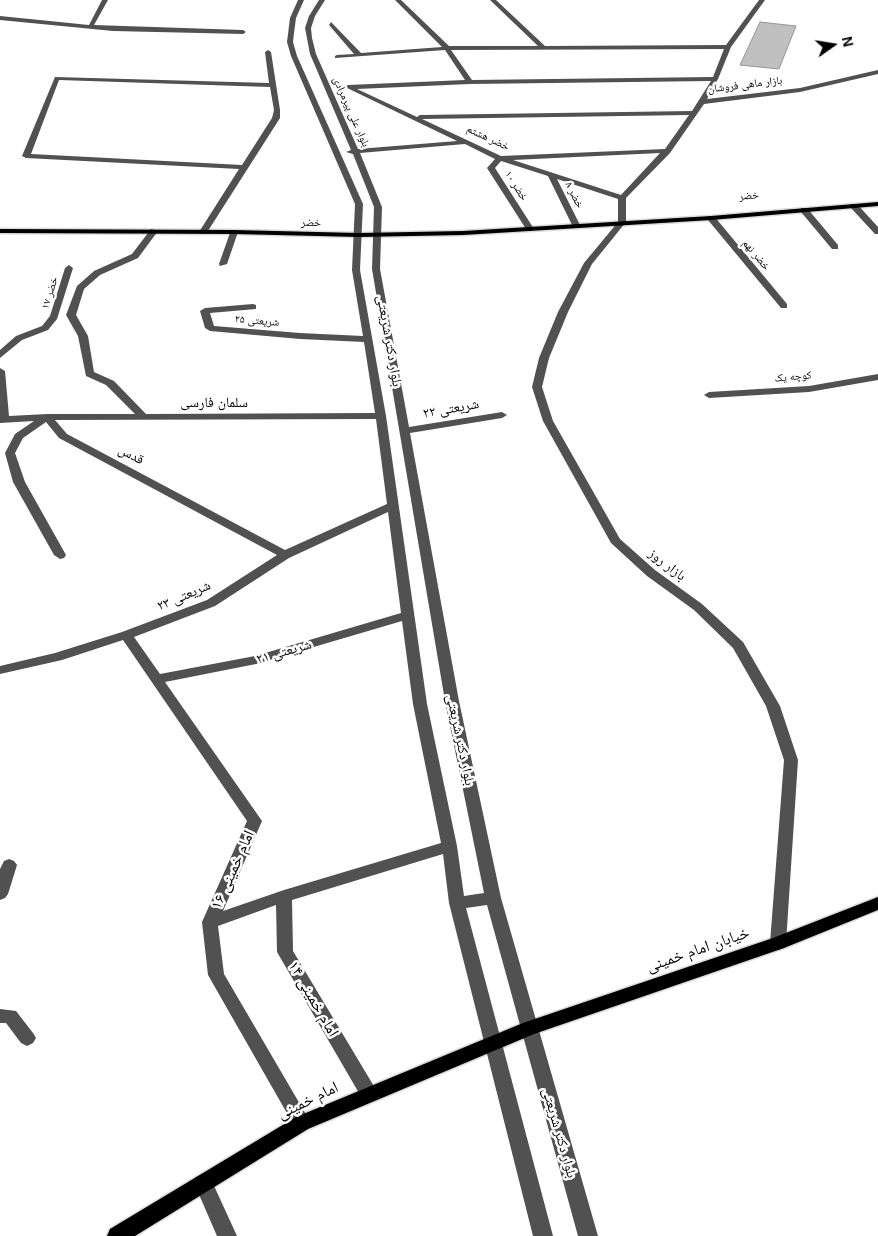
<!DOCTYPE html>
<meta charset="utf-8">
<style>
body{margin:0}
#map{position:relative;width:878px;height:1236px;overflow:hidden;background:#fff;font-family:Arial,sans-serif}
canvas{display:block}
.north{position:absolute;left:808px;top:20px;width:50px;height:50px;-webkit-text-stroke:4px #fff;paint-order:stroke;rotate:77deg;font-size:14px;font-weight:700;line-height:20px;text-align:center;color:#000}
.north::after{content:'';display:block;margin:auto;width:18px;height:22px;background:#000;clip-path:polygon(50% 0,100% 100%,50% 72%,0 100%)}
</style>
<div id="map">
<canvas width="878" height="1236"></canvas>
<div class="north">N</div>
</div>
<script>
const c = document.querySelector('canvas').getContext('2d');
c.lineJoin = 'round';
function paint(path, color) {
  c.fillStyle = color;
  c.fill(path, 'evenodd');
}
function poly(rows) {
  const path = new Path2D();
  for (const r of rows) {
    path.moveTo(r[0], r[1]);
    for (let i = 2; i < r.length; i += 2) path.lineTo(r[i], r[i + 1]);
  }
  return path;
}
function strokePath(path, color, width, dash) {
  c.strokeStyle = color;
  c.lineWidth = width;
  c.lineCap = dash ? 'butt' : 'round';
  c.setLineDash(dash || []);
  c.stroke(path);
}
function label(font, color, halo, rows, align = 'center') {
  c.font = font + ' Arial,"Noto Naskh Arabic",sans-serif';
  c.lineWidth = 5;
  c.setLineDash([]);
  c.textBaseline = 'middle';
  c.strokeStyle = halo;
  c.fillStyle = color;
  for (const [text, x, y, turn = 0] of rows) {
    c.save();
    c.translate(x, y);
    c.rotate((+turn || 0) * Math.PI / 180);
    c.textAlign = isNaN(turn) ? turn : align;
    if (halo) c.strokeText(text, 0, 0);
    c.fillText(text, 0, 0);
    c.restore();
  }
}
const building = poly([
 [760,22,796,26,779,69,740,65,760,22]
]);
const minor = poly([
 [102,0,108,0,94,25,243,30,246,32,243,34,113,31,0,20,0,16,89,25,102,0],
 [298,0,304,0,296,18,294,33,293,42,297,56,363,204,360,270,386,416,427,704,457,846,464,896,484,893,445,701,372,269,374,207,353,154,346,152,351,150,310,54,305,28,309,16,319,0,325,0,315,16,311,28,312,38,316,54,358,149,457,141,345,87,348,85,465,80,445,50,335,58,335,56,337,55,354,54,329,25,331,22,361,53,442,47,395,0,401,0,449,46,538,46,490,0,496,0,545,46,726,45,759,0,765,0,731,47,718,79,707,99,800,88,878,70,878,74,800,92,704,104,670,153,626,198,626,222,592,264,568,312,549,358,542,387,553,421,620,539,655,570,702,604,743,642,780,706,798,760,786,943,784,948,778,950,772,948,770,943,784,760,766,706,733,648,694,610,647,576,611,543,543,421,532,387,539,358,558,312,584,263,618,222,618,199,557,179,580,225,573,227,548,176,501,161,495,168,534,229,530,231,526,229,487,168,495,159,465,144,360,153,382,207,380,269,409,427,502,412,507,415,502,418,410,433,459,701,501,898,598,1236,578,1236,487,905,466,908,553,1236,533,1236,449,903,443,854,292,900,293,951,375,1088,378,1094,375,1100,369,1102,363,1100,277,952,276,905,218,926,224,974,311,1123,308,1129,302,1131,296,1129,208,975,202,922,247,821,123,640,62,660,0,674,0,666,55,653,122,632,207,600,277,555,59,438,46,422,23,438,15,453,25,482,66,555,64,558,60,559,54,555,13,482,5,453,15,434,34,421,0,423,0,368,5,371,9,416,47,414,135,414,106,385,86,376,78,336,66,315,77,286,94,271,132,254,151,229,158,231,138,258,100,275,84,289,76,315,88,336,94,372,114,381,146,414,375,413,364,342,300,339,210,331,205,328,200,311,205,308,253,304,256,305,256,309,210,313,214,326,300,333,363,336,352,270,355,204,291,56,287,42,290,18,298,0],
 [724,49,713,77,472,80,451,50,724,49],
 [711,81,692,111,420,115,417,117,357,89,470,84,711,81],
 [689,115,665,149,501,156,422,119,689,115],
 [660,153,621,195,513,160,660,153],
 [376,419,387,504,285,550,67,434,55,420,376,419],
 [388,512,401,613,255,656,160,674,134,637,215,606,289,558,388,512],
 [402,621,413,704,441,843,284,890,223,911,262,821,165,682,256,664,402,621],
 [268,50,271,52,280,110,280,118,206,234,199,232,239,169,26,158,22,156,55,77,269,83,265,52,268,50],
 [59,80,270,87,274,110,272,118,242,165,31,154,59,80],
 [851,204,857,204,878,227,878,234,875,234,851,208,851,204],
 [801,208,807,208,838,245,838,249,832,249,801,212,801,208],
 [708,216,714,216,787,304,787,308,781,308,708,220,708,216],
 [231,230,238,232,227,264,220,266,219,264,231,230],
 [69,265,73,268,57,319,48,330,22,340,0,358,0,350,16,336,42,326,50,316,65,268,69,265],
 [878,374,878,380,809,392,709,398,704,395,709,392,809,386,878,374],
 [9,859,14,861,17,865,8,894,5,898,0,900,0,869,4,861,9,859],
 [0,1009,16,1011,33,1033,36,1038,33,1043,27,1046,21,1043,6,1023,0,1023,0,1009],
 [203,1174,210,1177,237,1236,217,1236,194,1183,196,1177,203,1174]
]);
const major = poly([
 [878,202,878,206,711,220,463,235,359,237,234,234,0,233,0,229,234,230,359,233,463,231,711,216,878,202],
 [878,897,878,910,784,948,534,1034,308,1129,135,1236,107,1236,110,1229,296,1117,523,1023,773,938,878,897]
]);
const farStreetnames = [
 ["بازار ماهی فروشان",745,85,-7],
 ["بلوار علی پیرمرادی",351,112,66],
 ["خضر هشتم",488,138,25],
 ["خضر ۱۰",516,186,57],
 ["خضر ۸",574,195,63],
 ["خضر",749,196,-5],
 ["خضر",311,223,1],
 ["خضر نهم",756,255,50],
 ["خضر ۱۷",50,293,-73],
 ["شریعتی ۲۵",257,321,5],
 ["کوچه یک",793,377,-5]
];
const streetNames = [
 ["بلوار دکتر شریعتی",389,341,80],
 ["سلمان فارسی",214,403],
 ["شریعتی ۲۲",451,409,-10],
 ["قدس",131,455,28],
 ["بازار روز",667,565,38],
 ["شریعتی ۲۳",184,596,-23],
 ["شریعتی ۲۱",284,652,-16],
 ["بلوار دکتر شریعتی",460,740,78],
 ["بلوار دکتر شریعتی",559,1133,74]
];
const nearStreetnames = [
 ["امام خمینی ۱۶",233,870,-66],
 ["خیابان امام خمینی",698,950,-19],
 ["امام خمینی ۱۴",313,999,60],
 ["امام خمینی",308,1101,-26]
];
paint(building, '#c0c0c0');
strokePath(building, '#959595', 1);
strokePath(major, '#dbdbdb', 3);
paint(minor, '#515151');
paint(major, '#000');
label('11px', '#000', '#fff', farStreetnames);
label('14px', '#000', '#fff', streetNames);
label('16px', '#000', '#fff', nearStreetnames);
</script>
